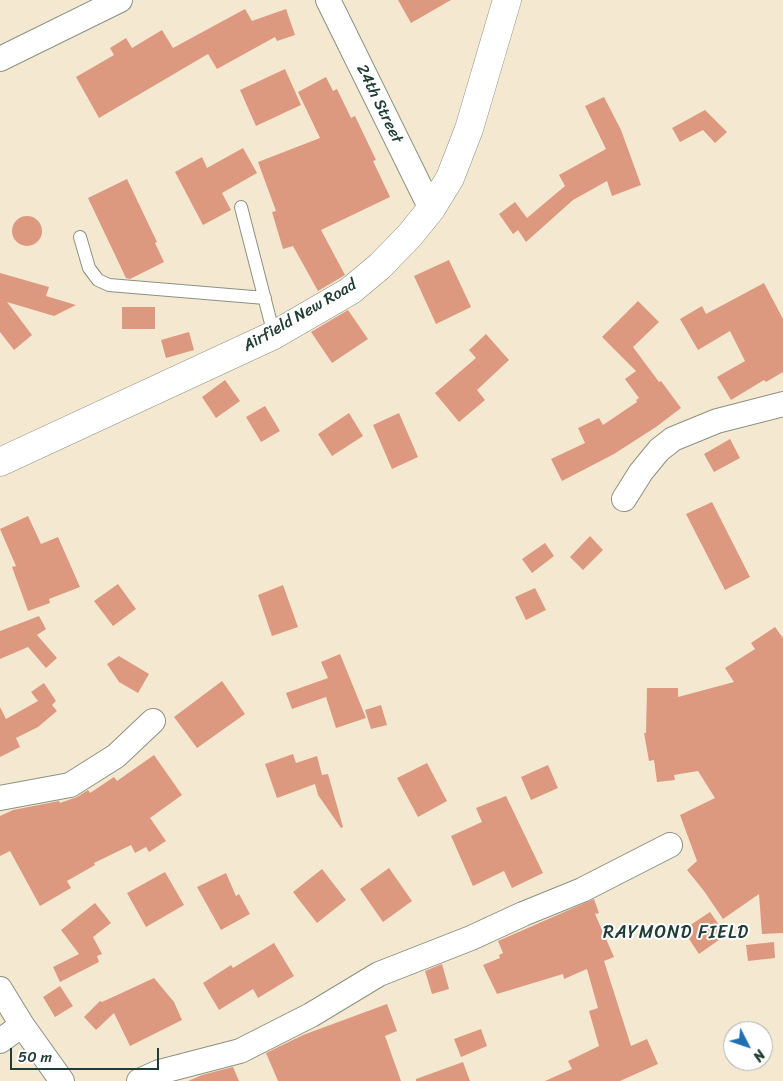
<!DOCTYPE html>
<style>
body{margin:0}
#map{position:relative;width:783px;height:1081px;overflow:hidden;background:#f4e8d1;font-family:Sriracha,sans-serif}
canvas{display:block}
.north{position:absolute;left:723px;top:1021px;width:50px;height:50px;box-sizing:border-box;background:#fff;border:1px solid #a5b1ae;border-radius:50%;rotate:131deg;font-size:14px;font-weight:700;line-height:20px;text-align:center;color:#1f3d34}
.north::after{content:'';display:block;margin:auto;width:18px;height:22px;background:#1f6fb2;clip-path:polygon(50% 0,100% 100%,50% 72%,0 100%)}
.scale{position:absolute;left:10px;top:1048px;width:149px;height:22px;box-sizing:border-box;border:2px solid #1f3d34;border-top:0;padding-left:6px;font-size:15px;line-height:18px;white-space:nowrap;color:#1f3d34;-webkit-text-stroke:4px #fff;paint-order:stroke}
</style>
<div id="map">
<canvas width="783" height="1081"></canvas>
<div class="north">N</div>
<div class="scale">50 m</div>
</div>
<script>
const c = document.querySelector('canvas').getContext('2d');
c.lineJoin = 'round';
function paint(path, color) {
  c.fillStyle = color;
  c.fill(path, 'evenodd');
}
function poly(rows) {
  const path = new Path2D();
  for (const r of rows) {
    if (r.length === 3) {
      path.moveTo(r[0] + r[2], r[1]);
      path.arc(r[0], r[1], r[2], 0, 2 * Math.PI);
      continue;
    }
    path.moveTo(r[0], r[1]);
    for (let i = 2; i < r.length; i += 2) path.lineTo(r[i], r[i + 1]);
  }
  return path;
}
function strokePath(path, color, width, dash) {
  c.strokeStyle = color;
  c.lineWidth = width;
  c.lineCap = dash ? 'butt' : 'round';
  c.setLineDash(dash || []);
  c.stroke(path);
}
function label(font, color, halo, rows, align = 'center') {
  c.font = font + ' Sriracha,sans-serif';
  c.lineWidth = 4;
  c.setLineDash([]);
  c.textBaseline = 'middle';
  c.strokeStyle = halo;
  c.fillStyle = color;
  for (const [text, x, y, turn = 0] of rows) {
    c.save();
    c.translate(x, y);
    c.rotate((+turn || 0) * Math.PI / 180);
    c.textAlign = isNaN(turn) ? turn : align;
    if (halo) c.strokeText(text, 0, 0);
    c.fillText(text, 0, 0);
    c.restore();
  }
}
const building = poly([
 [398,0,451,0,411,23],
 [245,9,252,21,286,9,295,35,277,41,275,37,217,69,208,54,99,118,76,77,114,55,110,48,126,38,132,48,162,30,173,48],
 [285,69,301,105,256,126,240,90],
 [326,77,333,91,337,89,351,118,355,116,376,160,373,161,390,197,321,230,345,275,318,291,293,246,283,249,272,212,276,211,258,162,320,138,298,92],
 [604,97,621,130,641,185,612,196,607,181,573,200,526,242,518,230,513,234,499,214,515,202,527,218,565,186,559,175,606,149,585,106],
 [705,110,727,132,715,143,703,130,680,142,672,128],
 [243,148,257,173,222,193,231,210,203,225,175,172,202,157,207,168],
 [127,179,157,242,155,243,164,262,130,279,126,278,88,198],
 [27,231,15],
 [449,260,471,307,436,324,414,276],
 [0,273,49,287,46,296,76,305,54,316,7,302,32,335,14,350,0,332],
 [764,283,783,319,783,372,766,382,764,380,731,400,717,377,745,361,730,331,698,350,680,319,702,306,706,314],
 [638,301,659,322,633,347,659,382,661,381,681,408,656,427,614,454,562,481,551,459,585,443,578,428,599,418,603,425,637,402,636,400,639,398,625,379,636,371,602,337],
 [122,307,155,307,155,329,122,329],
 [348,310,368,339,332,363,311,332],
 [189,332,194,350,166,358,161,340],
 [486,334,509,360,477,390,485,400,459,422,435,393,476,358,469,350],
 [225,380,240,401,216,418,202,397],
 [265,406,280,431,261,442,246,417],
 [349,413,363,436,332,456,318,434],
 [399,413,418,457,392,469,373,425],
 [730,439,740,458,714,472,704,454],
 [712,502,750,577,725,590,686,514],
 [28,516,41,544,58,537,80,587,49,599,50,603,28,611,12,567,16,566,0,529],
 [590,536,603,550,583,570,570,557],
 [545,543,554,556,532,573,522,559],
 [118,584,136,609,113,626,94,601],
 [283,585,298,627,272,636,258,595],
 [535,588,546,610,526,620,515,597],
 [39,616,46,629,37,635,57,658,46,668,28,647,0,659,0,631],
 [775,627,783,638,783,933,762,934,759,894,723,919,704,891,687,870,697,861,680,815,715,798,698,771,674,775,675,780,657,782,654,760,649,761,644,733,646,733,647,688,678,688,678,697,734,682,725,668,755,649,751,643],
 [340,654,366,718,336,728,326,697,292,709,286,693,328,678,321,662],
 [119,656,149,674,138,693,119,682,107,664],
 [222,681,245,714,197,748,174,717],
 [44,683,56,701,52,705,57,711,38,727,16,738,20,747,0,757,0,707,6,719,38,701,31,692],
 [381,705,387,725,371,729,365,710],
 [293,754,296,763,317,756,322,775,328,774,343,827,341,828,318,795,315,784,277,798,265,764],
 [154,755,182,795,150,818,166,841,149,852,146,847,135,853,131,845,94,863,95,865,67,881,71,888,40,906,10,851,0,856,0,816,13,810,59,801,60,803,77,797,88,790,90,793,114,777,117,781],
 [427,763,447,801,418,817,397,778],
 [548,765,558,788,531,800,521,777],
 [506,796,543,873,512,888,504,871,473,886,451,836,482,822,476,808],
 [389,868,412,901,383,922,360,889],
 [322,869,346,900,317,923,293,892],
 [165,872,184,905,146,927,127,893],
 [226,873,236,896,239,894,250,914,221,930,197,887],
 [594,899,599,913,595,914,614,957,604,961,631,1046,647,1039,658,1064,620,1081,545,1081,572,1069,568,1061,599,1046,589,1011,598,1008,587,969,564,979,563,974,497,994,483,965,500,958,499,955,503,953,498,941],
 [95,903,111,923,93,937,102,954,97,956,99,962,60,982,53,967,79,954,61,930],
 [710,912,726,935,699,954,683,930],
 [774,942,775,958,748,961,746,945],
 [274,943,294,976,258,998,253,989,219,1010,203,983,231,965,233,968],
 [442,964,449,989,432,994,425,971],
 [154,978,174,1002,182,1020,130,1046,114,1013,96,1030,84,1017,100,1001,102,1002],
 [60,986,73,1006,55,1017,43,997],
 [387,1004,397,1031,385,1036,401,1081,278,1081,266,1053,303,1035],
 [481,1029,487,1046,461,1057,454,1039],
 [463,1062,470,1081,416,1081,416,1079],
 [233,1067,239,1081,188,1081,202,1075]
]);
const service = poly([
 [241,207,274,335],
 [80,237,89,268,98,280,109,285,265,298]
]);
const minor = poly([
 [328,0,431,209],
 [0,59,120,0],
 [624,499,641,472,659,450,673,439,717,421,783,404],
 [0,798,70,785,116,756,153,721],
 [0,989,22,1025,62,1081],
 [0,1041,22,1025],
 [139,1081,159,1072,240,1051,311,1015,379,974,471,938,523,914,582,890,670,845]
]);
const tertiary = poly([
 [0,462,274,335,350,291,380,266,410,235,431,209,450,178,469,129,507,0]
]);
const streetNames = [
 ["24th Street",379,104,64],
 ["Airfield New Road",300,316,-30]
];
const neighbourhoodNames = [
 ["RAYMOND FIELD",676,933]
];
paint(building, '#dd997f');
strokePath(service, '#8a9282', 14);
strokePath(minor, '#8a9282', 26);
strokePath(tertiary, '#8a9282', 29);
strokePath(service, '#fff', 12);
strokePath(minor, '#fff', 24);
strokePath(tertiary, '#fff', 28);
label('16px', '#1f3d34', '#fff', streetNames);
c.letterSpacing = '1px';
label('18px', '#1f3d34', '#fff', neighbourhoodNames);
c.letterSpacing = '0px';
</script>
